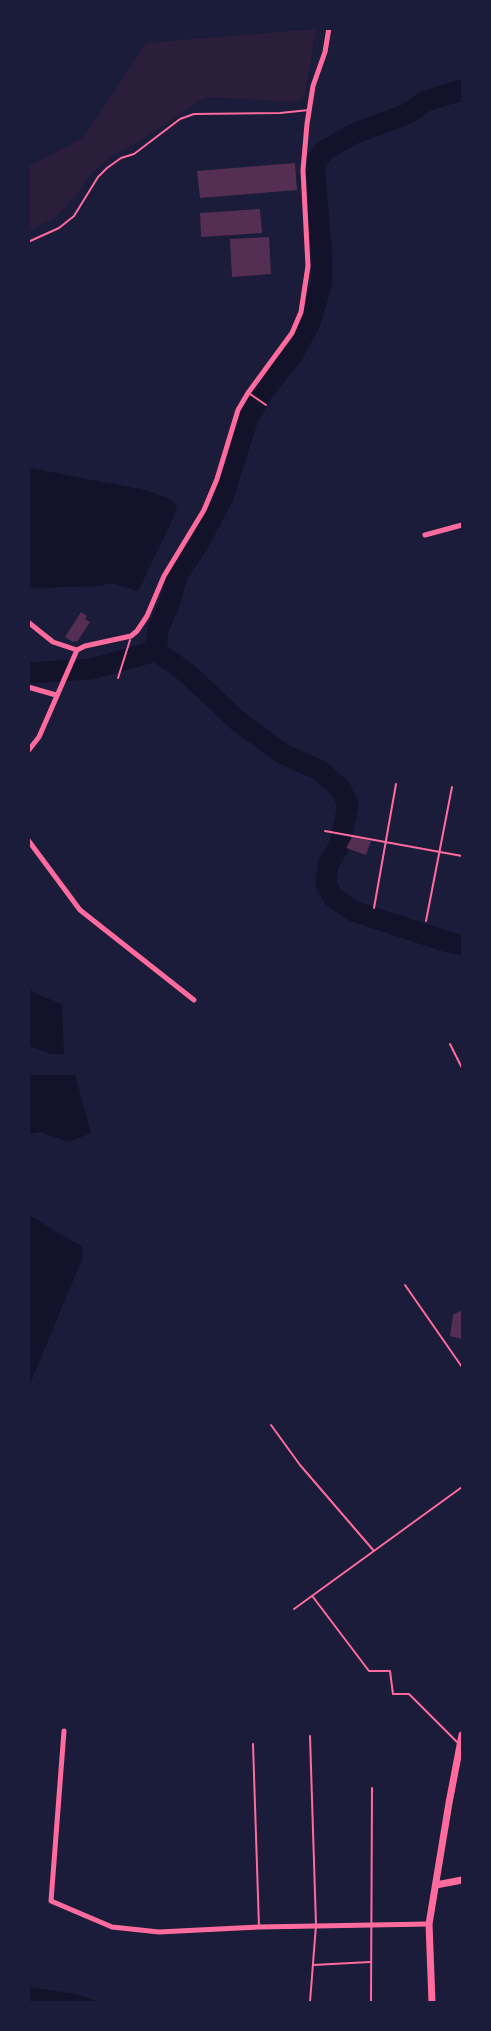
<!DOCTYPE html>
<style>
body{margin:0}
#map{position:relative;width:491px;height:2031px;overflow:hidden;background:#1b1b3a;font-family:Montserrat,sans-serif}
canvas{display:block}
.frame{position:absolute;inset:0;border:30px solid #1b1b3a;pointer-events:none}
</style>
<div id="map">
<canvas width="491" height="2031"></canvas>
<div class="frame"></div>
</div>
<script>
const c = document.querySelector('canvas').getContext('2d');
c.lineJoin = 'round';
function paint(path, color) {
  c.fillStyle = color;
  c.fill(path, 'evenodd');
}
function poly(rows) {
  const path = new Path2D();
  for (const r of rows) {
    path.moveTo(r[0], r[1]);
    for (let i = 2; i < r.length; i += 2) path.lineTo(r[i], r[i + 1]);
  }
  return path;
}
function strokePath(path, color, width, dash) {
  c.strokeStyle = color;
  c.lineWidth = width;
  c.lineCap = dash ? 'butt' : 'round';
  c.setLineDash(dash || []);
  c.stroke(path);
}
const green = poly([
 [316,29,305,95,296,102,206,97,135,144,113,155,90,175,76,195,55,218,29,231,29,166,83,138,146,43]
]);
const water = poly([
 [29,468,145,490,170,499,177,505,175,514,138,591,110,583,100,586,29,588],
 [29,988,36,994,62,1004,64,1054,52,1054,29,1046],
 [29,1075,75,1075,91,1133,69,1142,40,1132,29,1134],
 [29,1215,82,1247,83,1257,29,1386],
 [29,1987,75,1994,101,2002,29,2002]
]);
const river = poly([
 [156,651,158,629,169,605,177,576,198,544,223,497,248,418,262,393,292,355,310,323,322,282,322,257,314,164,324,151,353,134,407,114,426,101,462,90],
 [156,651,187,673,239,722,283,754,319,770,340,788,348,805,340,845,328,864,326,884,333,897,353,911,448,942,462,945],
 [28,673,91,669,156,651]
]);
const building = poly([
 [295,163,297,190,200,198,197,171],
 [260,209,262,233,201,237,200,213],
 [269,237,271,274,232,277,230,239],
 [81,612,87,616,85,619,90,622,77,642,75,641,73,642,65,637],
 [352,837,371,841,366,855,346,848],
 [462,1310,462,1339,450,1336,453,1315]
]);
const service = poly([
 [28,242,59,228,74,216,98,177,107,168,121,158,134,154,180,119,194,114,280,113,309,110],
 [250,394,266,405],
 [118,678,130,640],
 [325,831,462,856],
 [374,908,396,784],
 [426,921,452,787],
 [450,1044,462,1068],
 [405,1285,462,1367],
 [271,1425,300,1465,374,1551],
 [313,1597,369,1671,390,1671,393,1694,409,1694,458,1743],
 [294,1609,462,1487],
 [253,1744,259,1927],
 [313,1965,370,1962],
 [310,2002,316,1925,310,1736],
 [371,2002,372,1788]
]);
const minor = poly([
 [425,535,462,525],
 [28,622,53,642,77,650],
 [28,687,56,695],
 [28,751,39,737,77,650,85,646,131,636,137,631,147,616,164,576,204,510,217,479,238,410,248,393,292,333,301,312,308,266,303,170,307,124,313,86,325,52,329,28],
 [28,840,80,910,194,1000],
 [64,1731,51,1901,112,1927,159,1932,259,1927,429,1924]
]);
const tertiary = poly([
 [436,1885,462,1880],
 [432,2002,429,1924,449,1803,462,1735]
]);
paint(green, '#2a1e3b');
paint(water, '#12122b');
strokePath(river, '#12122b', 21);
paint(building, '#542f53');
strokePath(service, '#ff6b9d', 2);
strokePath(minor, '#ff6b9d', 5);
strokePath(tertiary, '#ff6b9d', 7);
</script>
